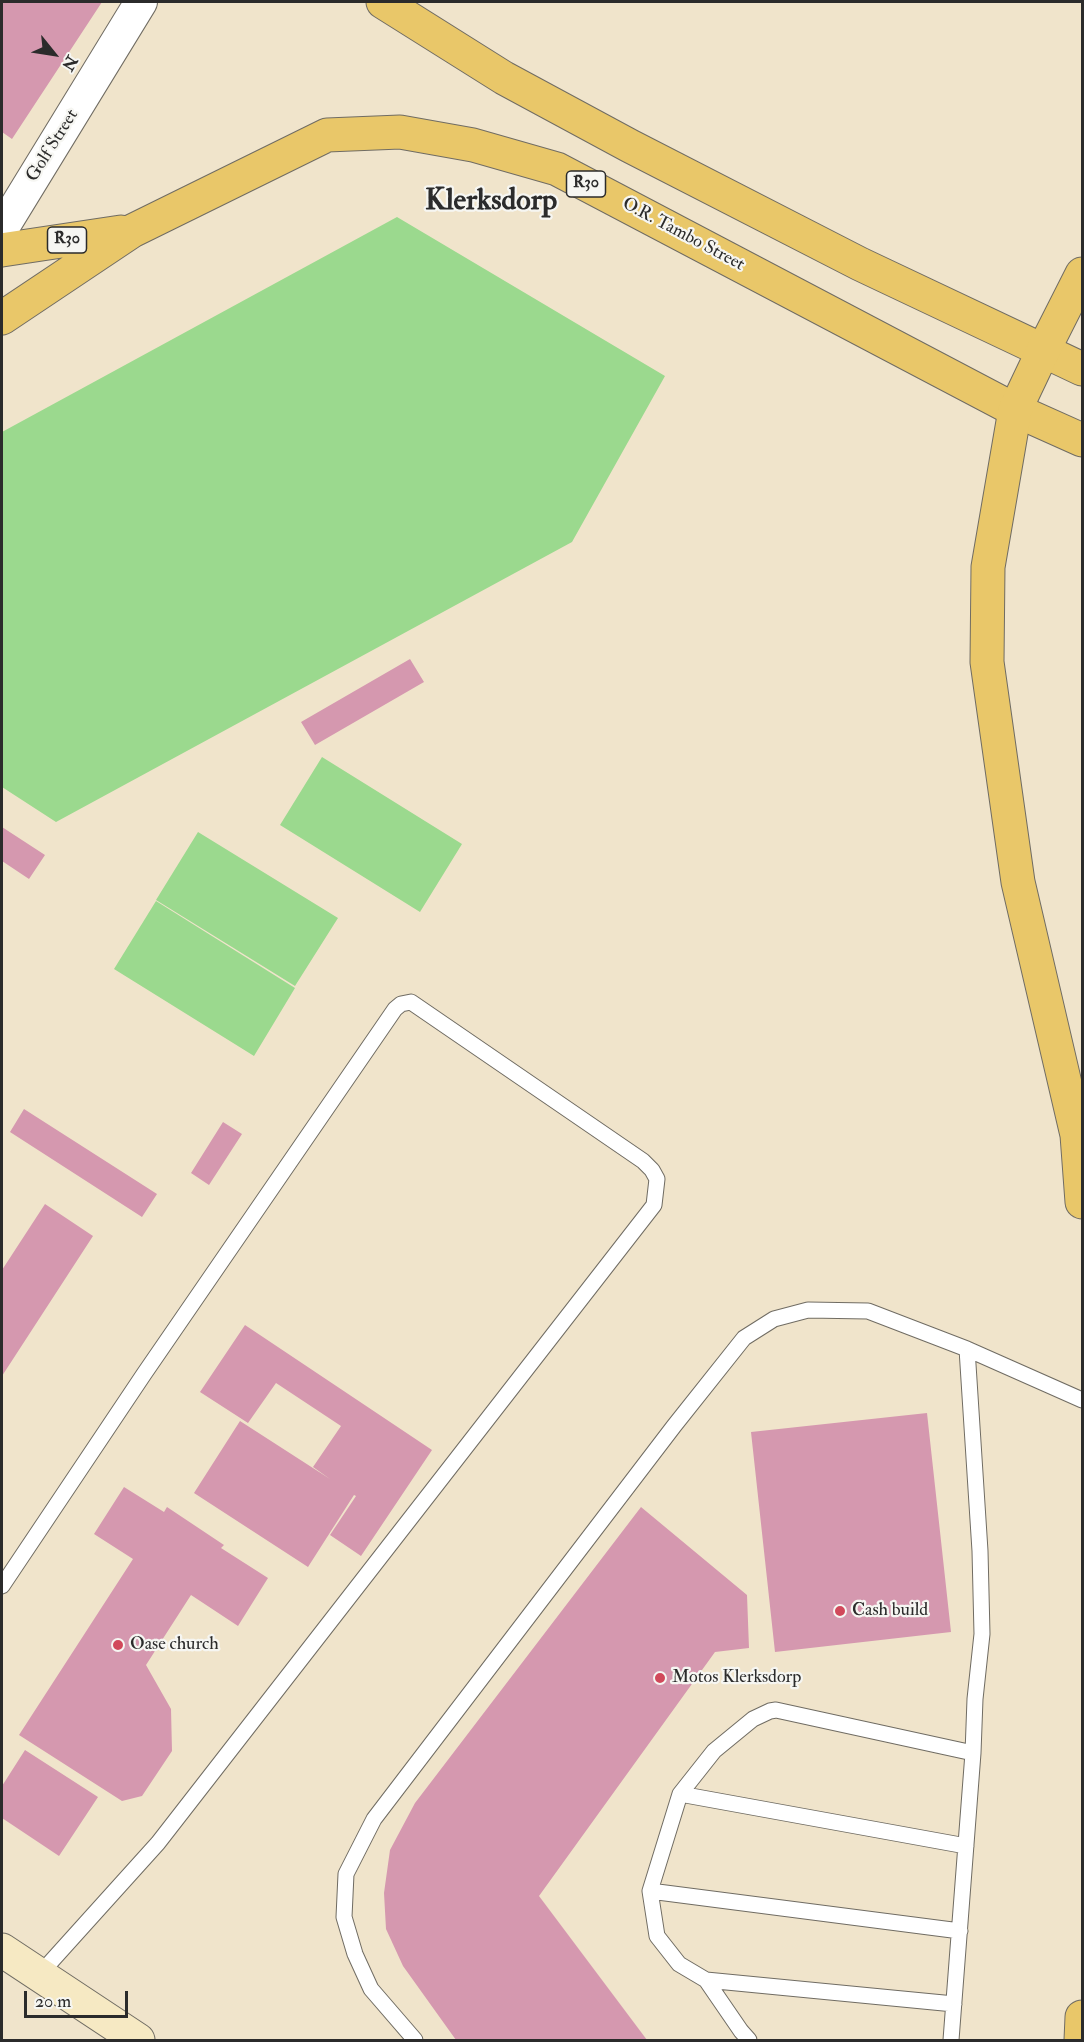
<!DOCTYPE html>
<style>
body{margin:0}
#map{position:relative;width:1084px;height:2042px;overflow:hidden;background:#f0e4cb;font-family:"IM FELL Double Pica",serif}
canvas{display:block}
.frame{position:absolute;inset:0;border:3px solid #2b2b2b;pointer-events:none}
.north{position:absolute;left:24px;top:24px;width:60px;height:60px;-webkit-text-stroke:4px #f6f6f2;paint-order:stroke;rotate:120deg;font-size:16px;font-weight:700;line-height:24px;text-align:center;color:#2b2b2b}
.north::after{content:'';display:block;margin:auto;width:21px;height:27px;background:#2b2b2b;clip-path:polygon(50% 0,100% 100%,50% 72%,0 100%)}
.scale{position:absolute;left:24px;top:1991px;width:104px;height:27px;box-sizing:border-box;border:3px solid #2b2b2b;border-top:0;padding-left:8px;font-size:18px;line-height:21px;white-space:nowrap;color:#2b2b2b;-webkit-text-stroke:4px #f6f6f2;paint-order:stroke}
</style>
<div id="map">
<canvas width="1084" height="2042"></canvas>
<div class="frame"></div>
<div class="north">N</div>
<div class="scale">20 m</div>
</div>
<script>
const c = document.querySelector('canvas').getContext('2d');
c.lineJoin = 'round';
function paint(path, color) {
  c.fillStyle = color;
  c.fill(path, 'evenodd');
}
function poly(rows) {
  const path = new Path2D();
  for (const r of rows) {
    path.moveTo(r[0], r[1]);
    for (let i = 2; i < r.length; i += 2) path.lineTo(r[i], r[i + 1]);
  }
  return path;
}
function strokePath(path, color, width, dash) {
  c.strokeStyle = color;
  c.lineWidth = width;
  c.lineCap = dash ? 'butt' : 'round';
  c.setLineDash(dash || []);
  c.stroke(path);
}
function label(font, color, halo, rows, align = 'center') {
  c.font = font + ' "IM FELL Double Pica",serif';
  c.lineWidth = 4.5;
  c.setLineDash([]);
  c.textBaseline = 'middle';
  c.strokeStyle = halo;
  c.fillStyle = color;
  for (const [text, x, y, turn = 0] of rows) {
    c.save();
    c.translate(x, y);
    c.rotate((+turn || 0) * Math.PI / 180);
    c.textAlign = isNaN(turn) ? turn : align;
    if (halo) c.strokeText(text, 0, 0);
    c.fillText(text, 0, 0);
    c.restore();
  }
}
const green = poly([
 [397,217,665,376,572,542,56,822,2,787,2,432],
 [322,757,462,844,420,912,280,825],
 [198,832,338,918,295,986,156,900],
 [156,901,295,988,254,1056,114,969]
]);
const building = poly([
 [2,2,102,2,12,139,2,132],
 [410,659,424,682,315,745,301,722],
 [2,827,45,855,29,879,2,861],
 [24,1109,157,1194,142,1217,10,1132],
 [223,1122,242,1134,209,1185,191,1173],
 [45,1204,93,1236,2,1376,2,1270],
 [245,1325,432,1450,361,1556,330,1535,356,1496,354,1495,308,1567,194,1493,240,1421,330,1479,313,1467,341,1426,276,1383,248,1423,200,1392],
 [927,1413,951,1632,775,1652,751,1432],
 [124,1487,164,1512,167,1507,224,1545,221,1548,268,1578,238,1626,191,1595,146,1665,171,1709,172,1751,142,1796,122,1801,19,1735,133,1559,94,1534],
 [641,1507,747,1595,749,1648,715,1652,539,1896,647,2040,456,2040,403,1966,386,1929,384,1893,390,1850,415,1803],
 [25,1750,98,1797,59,1856,2,1818,2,1786]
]);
const lane = poly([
 [2,1586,144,1374,395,1009,401,1004,411,1002,643,1161,652,1170,657,1179,654,1205,158,1843,39,1975],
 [680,1794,966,1846],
 [650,1891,960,1931],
 [706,1980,954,2004],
 [415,2040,371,1989,355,1954,344,1917,346,1874,374,1819,674,1426,744,1338,774,1319,808,1310,868,1311,967,1349,1082,1400],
 [749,2040,741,2031,706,1980,679,1964,657,1936,650,1891,680,1794,714,1751,753,1719,770,1711,776,1710,973,1753],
 [951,2040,973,1753,975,1699,982,1634,980,1551,967,1349]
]);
const street = poly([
 [2,229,141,2]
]);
const secondary = poly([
 [2,1950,138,2040]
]);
const primary = poly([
 [383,2,504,78,630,146,860,264,1082,369],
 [2,250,121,232],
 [2,318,132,231,327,135,400,132,473,145,557,169,1015,410,1082,440]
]);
const highway = poly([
 [1082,274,1043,351,1015,410,988,567,987,662,1018,882,1077,1135,1082,1202],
 [1081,2040,1082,2017]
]);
const markers = [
 [840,1611,6,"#d1495b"],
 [118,1645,6,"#d1495b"],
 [660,1678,6,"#d1495b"]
];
const shields = [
 [586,184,39],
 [67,240,39]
];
const shieldNames = [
 ["R30",586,184],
 ["R30",67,240]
];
const streetNames = [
 ["Golf Street",53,146,-58],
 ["O.R. Tambo Street",683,235,28]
];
const poiNames = [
 ["Cash build",852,1611],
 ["Oase church",130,1645],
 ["Motos Klerksdorp",672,1678]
];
const townNames = [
 ["Klerksdorp",491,203]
];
paint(green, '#9bd98e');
paint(building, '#d598af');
strokePath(lane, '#706c63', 17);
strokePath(street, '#706c63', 34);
strokePath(secondary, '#706c63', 35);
strokePath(primary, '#706c63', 35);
strokePath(highway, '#706c63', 35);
strokePath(lane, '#fff', 15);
strokePath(street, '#fff', 32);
strokePath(secondary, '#f6e9c3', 33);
strokePath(primary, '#e9c769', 33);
strokePath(highway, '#e9c769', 33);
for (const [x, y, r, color] of markers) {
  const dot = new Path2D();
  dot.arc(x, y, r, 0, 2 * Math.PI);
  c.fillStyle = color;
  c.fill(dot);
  strokePath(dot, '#f6f6f2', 2);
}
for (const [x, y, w] of shields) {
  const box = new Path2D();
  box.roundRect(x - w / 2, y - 13, w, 26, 4.5);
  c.fillStyle = '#f6f6f2';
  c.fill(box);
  strokePath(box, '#2b2b2b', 1.5);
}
label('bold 16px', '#2b2b2b', null, shieldNames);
label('18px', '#2b2b2b', '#f6f6f2', streetNames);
label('18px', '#2b2b2b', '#f6f6f2', poiNames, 'left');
label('bold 30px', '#2b2b2b', '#f6f6f2', townNames);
</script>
